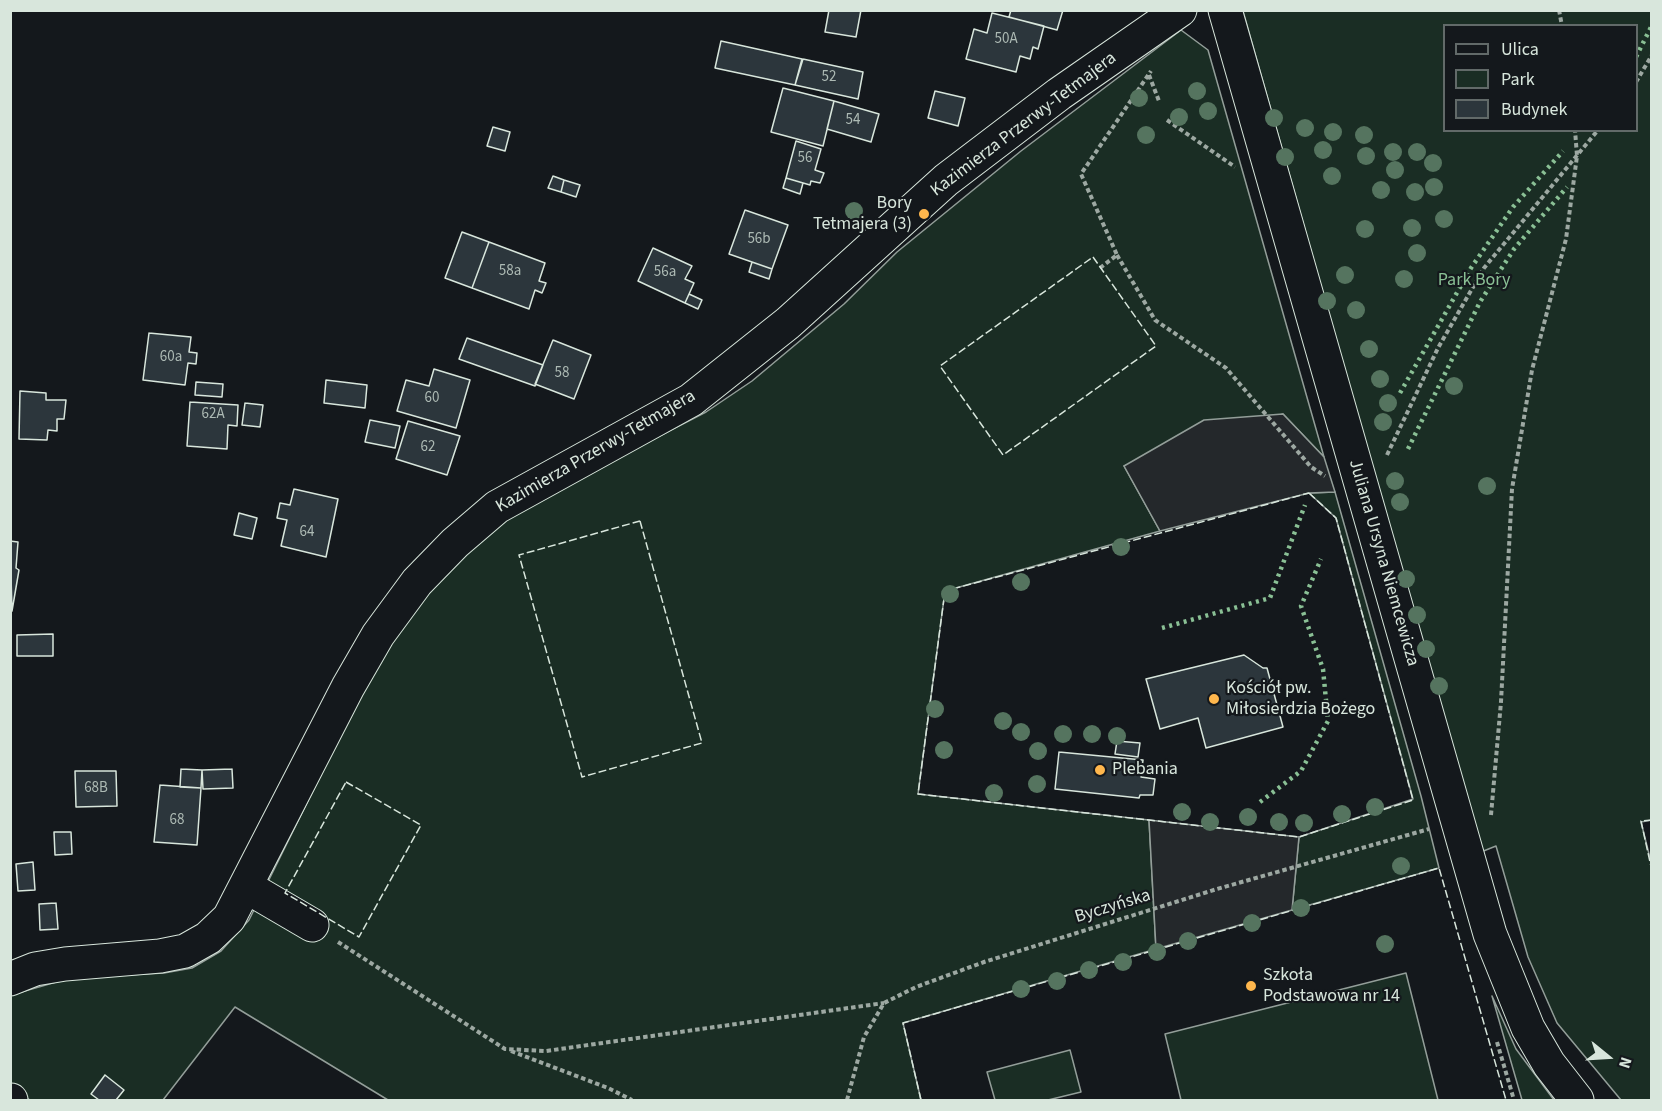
<!DOCTYPE html>
<meta charset="utf-8">
<style>
body{margin:0}
#map{position:relative;width:1662px;height:1111px;overflow:hidden;background:#14181c;font-family:"Source Sans 3",sans-serif}
canvas{display:block}
.frame{position:absolute;inset:0;border:12px solid #d8e6dc;pointer-events:none}
.legend{position:absolute;left:1443px;top:24px;width:195px;height:108px;box-sizing:border-box;background:#14181c;border:2px solid #626a69;margin:0;padding:8px 10px;list-style:none;font-size:18px;color:#d8e6dc}
.legend li{display:flex;align-items:center;gap:12px;height:30px}
.legend b{width:30px;border:2px solid #626a69}
.north{position:absolute;left:1578px;top:1027px;width:60px;height:60px;-webkit-text-stroke:4px #14181c;paint-order:stroke;rotate:108deg;font-size:16px;font-weight:700;line-height:24px;text-align:center;color:#d8e6dc}
.north::after{content:'';display:block;margin:auto;width:21px;height:27px;background:#d8e6dc;clip-path:polygon(50% 0,100% 100%,50% 72%,0 100%)}
</style>
<div id="map">
<canvas width="1662" height="1111"></canvas>
<div class="frame"></div>
<ul class="legend">
<li><b style="height:8px;background:#14181c"></b>Ulica</li>
<li><b style="height:16px;background:#1a2d24"></b>Park</li>
<li><b style="height:16px;background:#2c363c"></b>Budynek</li>
</ul>
<div class="north">N</div>
</div>
<script>
const c = document.querySelector('canvas').getContext('2d');
c.lineJoin = 'round';
function paint(path, color) {
  c.fillStyle = color;
  c.fill(path, 'evenodd');
}
function poly(rows) {
  const path = new Path2D();
  for (const r of rows) {
    path.moveTo(r[0], r[1]);
    for (let i = 2; i < r.length; i += 2) path.lineTo(r[i], r[i + 1]);
  }
  return path;
}
function strokePath(path, color, width, dash) {
  c.strokeStyle = color;
  c.lineWidth = width;
  c.lineCap = dash ? 'butt' : 'round';
  c.setLineDash(dash || []);
  c.stroke(path);
}
function label(font, color, halo, rows, align = 'center') {
  c.font = font + ' "Source Sans 3",sans-serif';
  c.lineWidth = 4.5;
  c.setLineDash([]);
  c.textBaseline = 'middle';
  c.strokeStyle = halo;
  c.fillStyle = color;
  for (const [text, x, y, turn = 0] of rows) {
    c.save();
    c.translate(x, y);
    c.rotate((+turn || 0) * Math.PI / 180);
    c.textAlign = isNaN(turn) ? turn : align;
    if (halo) c.strokeText(text, 0, 0);
    c.fillText(text, 0, 0);
    c.restore();
  }
}
const green = poly([
 [1243,11,1651,11,1652,820,1641,822,1652,866,1651,1100,1621,1100,1557,1023,1528,957,1496,846,1481,852,1243,11],
 [1444,26,1636,26,1636,130,1444,130,1444,26],
 [1181,30,1208,50,1324,457,1283,414,1124,466,1160,531,945,591,918,794,1149,820,1156,949,903,1023,921,1100,388,1100,235,1007,163,1100,30,1100,11,1087,11,995,70,978,164,973,192,968,221,951,249,920,361,694,387,648,425,593,464,554,505,521,547,494,706,412,752,381,844,304,897,252,1021,151,1181,30],
 [1335,492,1421,796,1439,868,1292,910,1299,837,1413,799,1336,518,1309,493,1335,492],
 [1406,973,1438,1100,1181,1100,1165,1034,1406,973],
 [1492,996,1516,1049,1554,1100,1522,1100,1492,996],
 [1070,1050,1081,1092,1048,1100,995,1100,987,1072,1070,1050]
]);
const parking = poly([
 [1283,414,1324,457,1335,492,1309,493,1160,531,1124,466,1204,420,1283,414],
 [1149,820,1299,837,1292,910,1156,949,1149,820]
]);
const building = poly([
 [829,10,861,10,856,37,825,32,829,10],
 [1011,10,1063,10,1057,30,1009,17,1011,10],
 [992,13,1044,26,1038,49,1033,47,1030,59,1020,56,1016,72,966,59,974,29,987,33,992,13],
 [721,41,802,59,795,85,715,68,721,41],
 [803,59,863,72,858,99,795,85,803,59],
 [783,88,834,101,823,146,771,132,783,88],
 [935,91,965,98,958,126,928,118,935,91],
 [834,101,879,114,871,142,827,129,834,101],
 [493,127,510,132,505,151,487,146,493,127],
 [796,141,821,149,815,170,824,173,820,183,811,181,810,185,786,178,796,141],
 [553,176,564,180,561,192,548,188,553,176],
 [786,178,803,183,800,194,783,188,786,178],
 [564,180,580,185,576,197,561,192,564,180],
 [745,210,788,225,772,269,729,254,745,210],
 [462,232,489,242,472,288,445,278,462,232],
 [489,242,545,263,539,281,546,283,542,293,535,290,529,309,472,288,489,242],
 [653,248,692,266,685,279,694,283,685,303,638,281,653,248],
 [752,262,772,269,769,279,749,272,752,262],
 [689,294,702,300,698,309,685,303,689,294],
 [149,333,191,337,189,352,197,353,196,364,188,363,185,385,143,380,149,333],
 [467,338,543,365,535,386,459,359,467,338],
 [553,340,591,355,574,399,535,384,553,340],
 [434,369,470,380,456,428,397,411,406,380,429,386,434,369],
 [326,380,367,385,365,408,324,403,326,380],
 [196,382,223,384,222,397,195,395,196,382],
 [20,391,46,393,46,400,66,400,64,419,57,419,57,431,48,430,47,440,19,439,20,391],
 [190,402,238,405,237,426,228,425,227,449,187,446,190,402],
 [245,403,263,405,260,427,242,425,245,403],
 [370,420,400,426,395,448,365,442,370,420],
 [408,421,460,436,447,475,396,459,408,421],
 [294,489,338,499,326,557,281,546,287,520,277,518,280,503,290,505,294,489],
 [239,513,257,518,252,539,234,535,239,513],
 [10,541,18,542,16,568,19,570,12,611,10,541],
 [53,634,53,656,17,656,17,635,53,634],
 [1244,655,1263,668,1267,668,1283,727,1206,748,1198,718,1160,729,1146,679,1244,655],
 [1117,741,1140,743,1138,757,1115,754,1117,741],
 [1059,752,1143,760,1141,777,1155,779,1153,795,1140,795,1139,798,1055,789,1059,752],
 [181,769,202,770,201,788,180,787,181,769],
 [232,769,233,788,203,789,202,770,232,769],
 [75,771,116,771,117,806,76,807,75,771],
 [160,785,201,788,197,845,154,842,160,785],
 [54,832,71,832,72,854,55,855,54,832],
 [33,862,35,890,18,891,16,864,33,862],
 [56,903,58,929,40,930,39,904,56,903],
 [105,1075,124,1090,116,1100,99,1100,91,1094,105,1075]
]);
const path = poly([
 [1559,10,1562,26],
 [1149,75,1159,101],
 [1636,82,1652,55],
 [1167,120,1235,167],
 [1117,255,1155,320,1226,368,1311,467,1325,476],
 [1100,268,1117,255,1081,174,1151,71],
 [1387,455,1438,348,1484,268,1598,130],
 [1491,815,1501,702,1512,489,1532,370,1566,239,1577,156,1575,130],
 [338,942,505,1049,546,1051,884,1003],
 [1497,1042,1514,1100],
 [511,1051,608,1088,632,1100],
 [847,1100,864,1037,884,1003,916,987,984,962,1217,889,1429,829]
]);
const minor = poly([
 [1225,10,1490,934,1528,1028,1549,1064,1577,1100],
 [247,887,312,925],
 [10,979,35,969,65,964,160,956,185,951,208,938,229,918,348,687,378,635,417,582,455,543,497,507,691,400,788,323,946,180,1059,94,1180,10],
 [10,1100,11,1100]
]);
const hedge = poly([
 [1636,57,1652,25],
 [1400,393,1471,268,1513,207,1563,151],
 [1408,449,1480,302,1514,249,1567,187],
 [1162,628,1270,598,1305,505],
 [1260,802,1301,771,1328,721,1323,669,1301,606,1321,559]
]);
const fence = poly([
 [1093,257,1156,346,1003,455,940,366,1093,257],
 [1309,493,1336,518,1413,800,1299,837,918,794,945,591,1309,493],
 [640,521,702,743,582,777,519,555,640,521],
 [346,782,421,825,359,937,285,893,346,782],
 [1652,820,1641,821,1652,871],
 [921,1100,903,1023,1439,868,1506,1100]
]);
const trees = [
 [1197,91],
 [1139,98],
 [1208,111],
 [1179,117],
 [1274,118],
 [1305,128],
 [1333,132],
 [1146,135],
 [1364,135],
 [1323,150],
 [1393,152],
 [1417,152],
 [1366,156],
 [1285,157],
 [1433,163],
 [1395,170],
 [1332,176],
 [1434,187],
 [1381,190],
 [1415,192],
 [854,211],
 [1444,219],
 [1412,228],
 [1365,229],
 [1417,253],
 [1345,275],
 [1404,279],
 [1327,301],
 [1356,310],
 [1369,349],
 [1380,379],
 [1454,386],
 [1388,403],
 [1383,422],
 [1395,481],
 [1487,486],
 [1400,502],
 [1121,547],
 [1406,579],
 [1021,582],
 [950,594],
 [1417,615],
 [1426,649],
 [1439,686],
 [935,709],
 [1003,721],
 [1021,732],
 [1063,734],
 [1092,734],
 [1117,736],
 [944,750],
 [1038,751],
 [1037,784],
 [994,793],
 [1375,807],
 [1182,812],
 [1342,814],
 [1248,817],
 [1210,822],
 [1279,822],
 [1304,823],
 [1401,866],
 [1301,908],
 [1252,923],
 [1188,941],
 [1385,944],
 [1157,952],
 [1123,962],
 [1089,970],
 [1057,981],
 [1021,989]
];
const markers = [
 [924,214,6,"#ffb74d"],
 [1214,699,6,"#ffb74d"],
 [1100,770,6,"#ffb74d"],
 [1251,986,6,"#ffb74d"]
];
const numberNames = [
 ["50A",1006,40],
 ["52",829,78],
 ["54",853,121],
 ["56",805,159],
 ["56b",759,240],
 ["58a",510,272],
 ["56a",665,273],
 ["60a",171,358],
 ["58",562,374],
 ["60",432,399],
 ["62A",213,415],
 ["62",428,448],
 ["64",307,533],
 ["68B",96,789],
 ["68",177,821]
];
const streetNames = [
 ["Kazimierza Przerwy-Tetmajera",1024,125,-37],
 ["Kazimierza Przerwy-Tetmajera",596,452,-30],
 ["Juliana Ursyna Niemcewicza",1383,563,74],
 ["Byczyńska",1113,907,-17]
];
const poiNames = [
 ["Bory",912,204,"right"],
 ["Tetmajera (3)",912,225,"right"],
 ["Kościół pw.",1226,689],
 ["Miłosierdzia Bożego",1226,710],
 ["Plebania",1112,770],
 ["Szkoła",1263,976],
 ["Podstawowa nr 14",1263,997]
];
const parkNames = [
 ["Park Bory",1474,281]
];
paint(green, '#1a2d24');
strokePath(green, '#939e99', 1.5);
paint(parking, '#24282b');
strokePath(parking, '#939e99', 1.5);
paint(building, '#2c363c');
strokePath(building, '#d8e6dc', 1.5);
strokePath(minor, '#d8e6dc', 35);
strokePath(path, '#9da8a2', 4, [4.5, 3]);
strokePath(minor, '#14181c', 33);
strokePath(hedge, '#8ac095', 4.5, [3, 4.5]);
strokePath(fence, '#d8e6dc', 1.5, [8, 3]);
c.fillStyle = '#55745f';
for (const [x, y] of trees) {
  c.beginPath();
  c.arc(x, y, 9, 0, 2 * Math.PI);
  c.fill();
}
for (const [x, y, r, color] of markers) {
  const dot = new Path2D();
  dot.arc(x, y, r, 0, 2 * Math.PI);
  c.fillStyle = color;
  c.fill(dot);
  strokePath(dot, '#14181c', 2);
}
label('15px', '#adbab4', null, numberNames);
label('18px', '#d8e6dc', '#14181c', streetNames);
label('18px', '#d8e6dc', '#14181c', poiNames, 'left');
label('18px', '#8ac095', '#14181c', parkNames);
</script>
